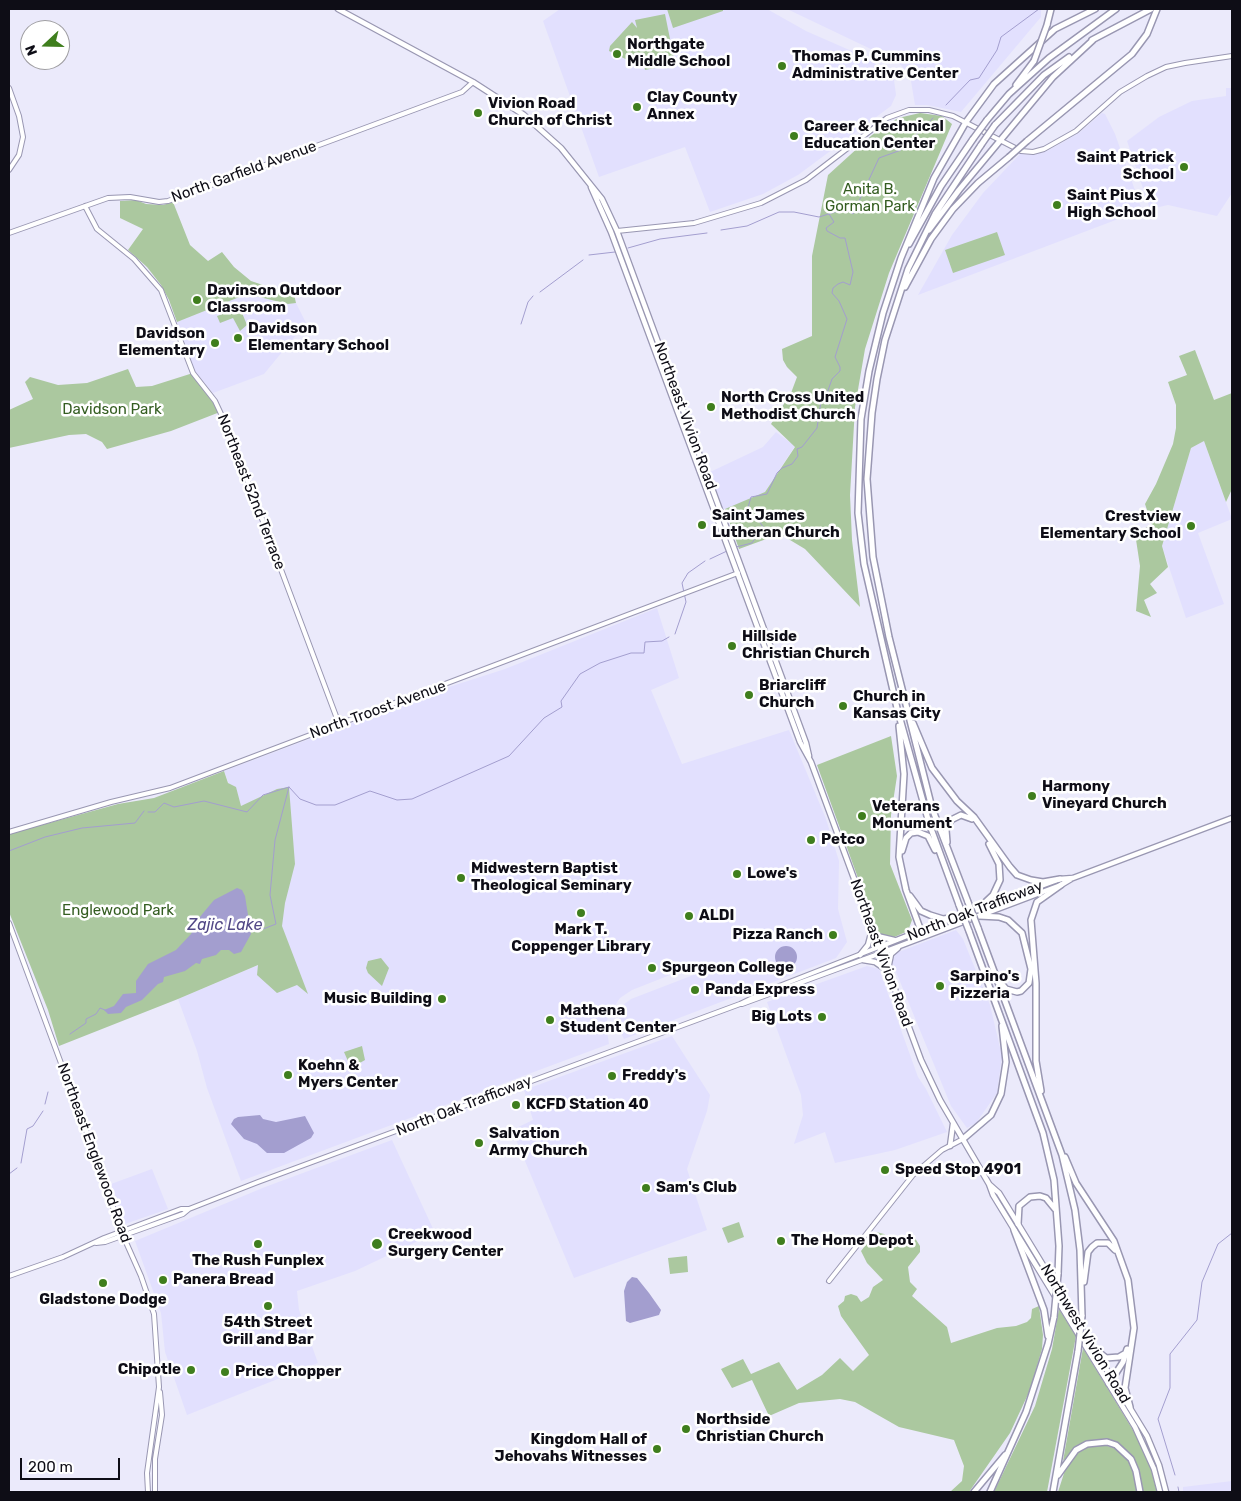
<!DOCTYPE html>
<style>
body{margin:0}
#map{position:relative;width:1241px;height:1501px;overflow:hidden;background:#ebeafb;font-family:Rubik,sans-serif}
canvas{display:block}
.frame{position:absolute;inset:0;border:10px solid #0e0d16;pointer-events:none}
.north{position:absolute;left:20px;top:20px;width:50px;height:50px;box-sizing:border-box;background:#fff;border:1px solid #9f9ea2;border-radius:50%;rotate:249deg;font-size:14px;font-weight:700;line-height:20px;text-align:center;color:#0e0d16}
.north::after{content:'';display:block;margin:auto;width:18px;height:22px;background:#3f7e1d;clip-path:polygon(50% 0,100% 100%,50% 72%,0 100%)}
.scale{position:absolute;left:20px;top:1458px;width:100px;height:22px;box-sizing:border-box;border:2px solid #0e0d16;border-top:0;padding-left:6px;font-size:15px;line-height:18px;white-space:nowrap;color:#0e0d16;-webkit-text-stroke:4px #fff;paint-order:stroke}
</style>
<div id="map">
<canvas width="1241" height="1501"></canvas>
<div class="frame"></div>
<div class="north">N</div>
<div class="scale">200 m</div>
</div>
<script>
const c = document.querySelector('canvas').getContext('2d');
c.lineJoin = 'round';
function paint(path, color) {
  c.fillStyle = color;
  c.fill(path, 'evenodd');
}
function poly(rows) {
  const path = new Path2D();
  for (const r of rows) {
    if (r.length === 3) {
      path.moveTo(r[0] + r[2], r[1]);
      path.arc(r[0], r[1], r[2], 0, 2 * Math.PI);
      continue;
    }
    path.moveTo(r[0], r[1]);
    for (let i = 2; i < r.length; i += 2) path.lineTo(r[i], r[i + 1]);
  }
  return path;
}
function strokePath(path, color, width, dash) {
  c.strokeStyle = color;
  c.lineWidth = width;
  c.lineCap = dash ? 'butt' : 'round';
  c.setLineDash(dash || []);
  c.stroke(path);
}
function label(font, color, halo, rows, align = 'center') {
  c.font = font + ' Rubik,sans-serif';
  c.lineWidth = 5;
  c.setLineDash([]);
  c.textBaseline = 'middle';
  c.strokeStyle = halo;
  c.fillStyle = color;
  for (const [text, x, y, turn = 0] of rows) {
    c.save();
    c.translate(x, y);
    c.rotate((+turn || 0) * Math.PI / 180);
    c.textAlign = isNaN(turn) ? turn : align;
    if (halo) c.strokeText(text, 0, 0);
    c.fillText(text, 0, 0);
    c.restore();
  }
}
const built = poly([
 [560,9,767,9,806,31,870,59,894,80,896,95,891,106,798,175,763,194,710,212,685,147,599,177,543,21],
 [787,9,1041,9,1041,17,961,112,927,105,915,105,910,75,898,62],
 [1226,88,1232,88,1232,193,1217,216,1168,205,1150,209,1127,141,1159,117,1192,101,1226,96],
 [1102,113,1105,114,1115,134,1142,210,918,295,952,235,983,193,1020,154,1035,155,1049,150,1079,133],
 [247,294,287,304,296,303,306,323,264,374,213,393,194,370,177,322],
 [776,432,795,446,765,492,747,502,722,510,708,473,763,447],
 [1204,441,1232,519,1198,533,1224,604,1186,618,1162,546,1191,448],
 [657,608,679,678,651,690,682,764,789,730,826,819,839,861,838,909,847,942,836,958,624,1039,618,1027,619,1014,623,1005,631,999,696,974,693,966,632,990,620,998,609,1014,606,1024,609,1044,241,1181,207,1088,197,1051,178,999,291,951,224,771,446,688,505,669],
 [956,930,963,939,990,1005,1002,1056,997,1093,976,1123,967,1128,951,1106,892,962,896,953],
 [867,966,879,969,918,1077,926,1089,947,1132,895,1150,835,1163,825,1132,794,1144,803,1115,801,1095,767,1002],
 [672,1036,710,1095,707,1111,687,1169,707,1230,574,1278,512,1130,533,1120,524,1090],
 [392,1140,435,1233,355,1271,297,1291,299,1310,318,1363,187,1415,165,1352,161,1313,135,1241,265,1187],
 [152,1169,168,1209,125,1224,111,1184],
 [1232,1481,1232,1492,1183,1492,1183,1487]
]);
const green = poly([
 [667,9,723,9,723,11,673,28],
 [665,14,675,64,645,70,644,63,642,67,609,51,610,46,632,22,637,28,635,20],
 [920,113,942,116,952,124,889,273,865,349,855,407,850,495,852,540,860,607,805,549,780,534,739,549,725,509,765,492,795,447,771,424,791,393,797,377,787,367,783,360,782,349,812,336,812,256,828,175,872,135,898,118],
 [136,200,146,204,163,205,173,202,190,245,208,261,222,252,234,267,251,281,266,286,293,290,296,303,288,304,247,294,177,322,169,300,161,285,147,267,128,250,143,229,120,218,120,201],
 [997,232,1005,255,953,273,945,250],
 [240,308,247,325,240,331,233,318,220,323,217,316],
 [1195,350,1214,400,1232,393,1232,489,1226,502,1204,441,1191,448,1162,546,1168,567,1150,584,1157,593,1144,600,1151,617,1136,611,1140,566,1135,533,1152,525,1145,504,1156,484,1173,444,1176,428,1176,405,1168,382,1187,375,1179,356],
 [128,369,136,387,152,386,193,373,220,412,171,431,107,449,102,442,86,434,69,435,9,448,9,410,33,399,25,382,30,377,58,385,87,383],
 [891,736,897,776,891,815,890,864,912,920,908,931,890,939,879,936,817,765],
 [224,771,228,783,236,787,241,806,277,789,289,787,295,864,285,903,282,926,308,994,297,985,277,993,257,975,258,965,178,999,59,1046,48,1010,9,912,9,834,118,804,154,798],
 [381,958,389,968,382,986,368,973,366,968,368,961],
 [362,1046,365,1060,351,1068,344,1052],
 [739,1222,744,1237,728,1243,722,1228],
 [876,1232,884,1234,899,1246,910,1234,913,1235,920,1246,920,1252,908,1267,910,1282,917,1289,912,1296,947,1327,951,1343,997,1328,1016,1326,1027,1322,1031,1318,1032,1309,1039,1306,1043,1335,1042,1349,1030,1390,1010,1433,969,1492,950,1492,962,1481,964,1466,954,1440,899,1427,855,1402,840,1399,799,1403,769,1416,752,1380,732,1388,721,1369,743,1359,751,1374,779,1362,797,1390,822,1375,840,1358,853,1371,869,1355,841,1316,838,1306,844,1301,845,1296,851,1294,857,1296,861,1302,869,1297,873,1287,883,1280,867,1263,861,1251],
 [687,1256,688,1272,670,1274,668,1258],
 [1059,1309,1076,1336,1047,1492,994,1492,1035,1406,1052,1349],
 [1083,1348,1139,1440,1150,1465,1157,1492,1143,1492,1137,1466,1130,1454,1119,1445,1111,1441,1089,1441,1078,1446,1063,1461],
 [1101,1444,1120,1450,1128,1459,1135,1478,1138,1492,1058,1492,1066,1467,1072,1458,1085,1447]
]);
const water = poly([
 [237,888,242,890,245,896,251,934,241,952,234,954,229,950,221,950,216,955,202,959,200,964,196,963,185,971,164,977,163,982,158,984,142,1000,126,1007,121,1013,108,1014,104,1010,114,1006,123,994,136,993,136,981,148,964,176,950,191,934,199,918,214,900],
 [786,957,11],
 [260,1115,263,1119,276,1122,305,1116,314,1133,311,1138,284,1153,267,1153,257,1144,244,1139,231,1124,234,1119,238,1117],
 [632,1277,637,1278,649,1293,661,1310,659,1315,630,1323,626,1321,624,1291,627,1282]
]);
const stream = poly([
 [946,105,970,80,979,78,997,50,1001,37,1039,9],
 [721,230,747,226,779,212,794,212,819,217,835,212,844,207,853,214,879,158,901,150,933,118],
 [628,248,660,239,707,233],
 [589,255,615,252],
 [540,292,583,260],
 [521,324,528,302,533,296],
 [736,547,752,543,759,532,764,528,756,517,747,511,751,497,767,494,777,473,782,468,792,464,798,456,797,449,802,447,817,428,821,401,825,399,832,379,840,371,840,367,835,357,847,319,839,301,832,293,833,288,838,284,843,282,850,285,853,272,845,238,840,238,827,231,826,228,834,222,829,214],
 [710,559,727,551],
 [675,634,686,602,682,583,688,573,705,561],
 [148,812,155,812,164,803,174,807,204,801,247,812,263,795,289,787,300,799,316,805,335,805,370,791,397,800,412,799,509,756,544,718,562,707,561,701,580,674,600,663,631,653,644,653,645,642,662,641,669,637],
 [9,851,45,837,82,828,135,823,144,811],
 [258,931,276,924,270,895,275,840,289,787],
 [70,1034,86,1023,86,1019,96,1014,100,1008,105,1010],
 [45,1104,48,1092],
 [21,1163,27,1129,33,1126,43,1111],
 [9,1174,17,1168],
 [1175,1475,1158,1419,1170,1388,1170,1354,1197,1320,1202,1282,1218,1244,1232,1233],
 [1178,1487,1179,1492]
]);
const secondary = poly([
 [9,88,19,116,23,137,19,155,9,170],
 [85,206,97,229,134,259,161,290,193,373,215,401,229,431,339,724],
 [617,231,694,223,761,203,806,180,887,118,909,110,929,110,953,116,1021,151,1033,152,1044,149,1076,131,1120,92,1147,76,1166,67,1185,63,1232,56],
 [9,233,108,198,130,197,159,202,168,201,462,92,473,82],
 [9,832,111,802,170,788,738,573],
 [9,923,101,1171,121,1231,141,1276,154,1314,159,1387,147,1473,148,1492],
 [742,1004,881,953],
 [96,1243,105,1242,183,1214,189,1209,258,1182,740,1004,769,990,879,947],
 [9,1276,63,1257,104,1238,181,1209,189,1209],
 [829,1281,913,1175,942,1150,963,1139],
 [155,1492,155,1459,162,1415,160,1392]
]);
const primary = poly([
 [338,9,473,82,524,115,561,148,602,199,617,231,806,743,809,756],
 [591,187,611,232,800,742,811,762,921,1060,940,1100,989,1184,993,1195,1135,1427,1154,1469,1160,1492],
 [959,916,1060,879,1073,878,1232,818],
 [874,932,877,936,894,940],
 [916,936,942,924],
 [879,947,950,919],
 [881,953,1061,885,1071,879],
 [860,955,868,945,872,930],
 [863,960,875,962,888,971],
 [888,969,891,954,898,948],
 [950,1146,953,1124],
 [990,1185,999,1193,1018,1224,1147,1436,1159,1465,1166,1492]
]);
const highway = poly([
 [1047,25,1051,9],
 [1092,40,1151,9],
 [1016,85,1034,61],
 [987,120,1009,94,1049,58,1116,9],
 [995,125,1044,75,1069,57],
 [1027,141,1132,54,1147,34,1157,9],
 [929,230,959,190,1053,77,1093,40],
 [909,244,941,186,973,139],
 [905,287,931,239,953,209,978,183,1009,157],
 [913,723,932,768,957,801,974,817,1010,867,1017,875,1031,880,1043,882,1060,879],
 [899,726,904,774,899,857,906,890,921,931],
 [947,842,946,830,951,820,961,815,972,819],
 [902,851,906,838,911,833,918,832,928,836,935,850],
 [910,896,921,911,930,915,943,919,958,917],
 [968,902,932,808,889,637,873,557,867,479,872,413,877,379,885,340,908,269,935,214,981,145],
 [959,905,929,823,897,708,864,564,858,513,861,419,869,371,883,313,901,258,934,178,966,122,994,84,1055,29,1095,9],
 [977,910,993,895,1000,880,999,864,989,844],
 [979,916,999,917,1008,920,1022,933,1031,969,1029,983,1021,991,1017,992,1006,989,1000,982],
 [978,928,1062,1155,1075,1210,1080,1250,1082,1316],
 [969,931,1043,1133,1054,1180,1059,1246,1058,1274],
 [1041,1091,1036,1061,1036,983,1031,920,1037,902,1061,885],
 [963,1139,991,1115,1001,1094,1006,1062,1002,1026],
 [1065,1157,1076,1183,1114,1241,1128,1280,1134,1328,1125,1388,1130,1407],
 [1018,1224,1019,1206,1030,1197,1040,1196,1046,1198,1055,1209],
 [1014,1230,1044,1310,1048,1336],
 [1084,1282,1088,1252,1092,1247,1097,1243,1108,1243,1115,1250],
 [1094,1348,1106,1358,1119,1357,1126,1353],
 [1109,1384,1123,1362,1127,1349],
 [1058,1475,1076,1450,1087,1444,1107,1442,1116,1445,1131,1459,1136,1471,1140,1492],
 [974,1492,1005,1455],
 [990,1492,1026,1412,1048,1344,1054,1317],
 [1053,1492,1078,1351]
]);
const highwayBridge = poly([
 [1034,61,1047,25],
 [973,139,987,120],
 [981,145,995,125],
 [1009,157,1027,141],
 [968,902,978,928],
 [959,905,969,931],
 [1054,1317,1058,1274],
 [1078,1351,1082,1316]
]);
const markers = [
 [617,54,5,"#3f7e1d"],
 [782,66,5,"#3f7e1d"],
 [637,107,5,"#3f7e1d"],
 [478,113,5,"#3f7e1d"],
 [794,136,5,"#3f7e1d"],
 [1184,167,5,"#3f7e1d"],
 [1057,205,5,"#3f7e1d"],
 [197,300,5,"#3f7e1d"],
 [238,338,5,"#3f7e1d"],
 [215,343,5,"#3f7e1d"],
 [711,407,5,"#3f7e1d"],
 [702,525,5,"#3f7e1d"],
 [1191,526,5,"#3f7e1d"],
 [732,646,5,"#3f7e1d"],
 [749,695,5,"#3f7e1d"],
 [843,706,5,"#3f7e1d"],
 [1032,796,5,"#3f7e1d"],
 [862,816,5,"#3f7e1d"],
 [811,840,5,"#3f7e1d"],
 [737,874,5,"#3f7e1d"],
 [461,878,5,"#3f7e1d"],
 [581,913,5,"#3f7e1d"],
 [689,916,5,"#3f7e1d"],
 [833,935,5,"#3f7e1d"],
 [652,968,5,"#3f7e1d"],
 [940,986,5,"#3f7e1d"],
 [695,990,5,"#3f7e1d"],
 [442,999,5,"#3f7e1d"],
 [822,1017,5,"#3f7e1d"],
 [550,1020,5,"#3f7e1d"],
 [288,1075,5,"#3f7e1d"],
 [612,1076,5,"#3f7e1d"],
 [516,1105,5,"#3f7e1d"],
 [479,1143,5,"#3f7e1d"],
 [885,1170,5,"#3f7e1d"],
 [646,1188,5,"#3f7e1d"],
 [781,1241,5,"#3f7e1d"],
 [258,1244,5,"#3f7e1d"],
 [377,1244,6,"#3f7e1d"],
 [163,1280,5,"#3f7e1d"],
 [103,1283,5,"#3f7e1d"],
 [268,1306,5,"#3f7e1d"],
 [191,1370,5,"#3f7e1d"],
 [225,1372,5,"#3f7e1d"],
 [686,1429,5,"#3f7e1d"],
 [657,1449,5,"#3f7e1d"]
];
const poiNames = [
 ["Northgate",627,45],
 ["Middle School",627,62],
 ["Thomas P. Cummins",792,57],
 ["Administrative Center",792,74],
 ["Clay County",647,98],
 ["Annex",647,115],
 ["Vivion Road",488,104],
 ["Church of Christ",488,121],
 ["Career & Technical",804,127],
 ["Education Center",804,144],
 ["Saint Patrick",1174,158,"right"],
 ["School",1174,175,"right"],
 ["Saint Pius X",1067,196],
 ["High School",1067,213],
 ["Davinson Outdoor",207,291],
 ["Classroom",207,308],
 ["Davidson",248,329],
 ["Elementary School",248,346],
 ["Davidson",205,334,"right"],
 ["Elementary",205,351,"right"],
 ["North Cross United",721,398],
 ["Methodist Church",721,415],
 ["Saint James",712,516],
 ["Lutheran Church",712,533],
 ["Crestview",1181,517,"right"],
 ["Elementary School",1181,534,"right"],
 ["Hillside",742,637],
 ["Christian Church",742,654],
 ["Briarcliff",759,686],
 ["Church",759,703],
 ["Church in",853,697],
 ["Kansas City",853,714],
 ["Harmony",1042,787],
 ["Vineyard Church",1042,804],
 ["Veterans",872,807],
 ["Monument",872,824],
 ["Petco",821,840],
 ["Midwestern Baptist",471,869],
 ["Theological Seminary",471,886],
 ["Lowe's",747,874],
 ["ALDI",699,916],
 ["Mark T.",581,930,"center"],
 ["Coppenger Library",581,947,"center"],
 ["Pizza Ranch",823,935,"right"],
 ["Spurgeon College",662,968],
 ["Sarpino's",950,977],
 ["Pizzeria",950,994],
 ["Panda Express",705,990],
 ["Music Building",432,999,"right"],
 ["Mathena",560,1011],
 ["Student Center",560,1028],
 ["Big Lots",812,1017,"right"],
 ["Koehn &",298,1066],
 ["Myers Center",298,1083],
 ["Freddy's",622,1076],
 ["KCFD Station 40",526,1105],
 ["Salvation",489,1134],
 ["Army Church",489,1151],
 ["Speed Stop 4901",895,1170],
 ["Sam's Club",656,1188],
 ["Creekwood",388,1235],
 ["Surgery Center",388,1252],
 ["The Home Depot",791,1241],
 ["The Rush Funplex",258,1261,"center"],
 ["Panera Bread",173,1280],
 ["Gladstone Dodge",103,1300,"center"],
 ["54th Street",268,1323,"center"],
 ["Grill and Bar",268,1340,"center"],
 ["Chipotle",181,1370,"right"],
 ["Price Chopper",235,1372],
 ["Northside",696,1420],
 ["Christian Church",696,1437],
 ["Kingdom Hall of",647,1440,"right"],
 ["Jehovahs Witnesses",647,1457,"right"]
];
const streetNames = [
 ["North Garfield Avenue",244,172,-20],
 ["Northeast Vivion Road",685,416,70],
 ["Northeast 52nd Terrace",251,492,69],
 ["North Troost Avenue",378,710,-20],
 ["North Oak Trafficway",975,911,-21],
 ["Northeast Vivion Road",881,953,70],
 ["North Oak Trafficway",464,1106,-21],
 ["Northeast Englewood Road",94,1153,70],
 ["Northwest Vivion Road",1085,1334,59]
];
const parkNames = [
 ["Anita B.",870,190],
 ["Gorman Park",870,207],
 ["Davidson Park",112,410],
 ["Englewood Park",118,911]
];
const waterNames = [
 ["Zajic Lake",225,925]
];
paint(built, '#e2e0fe');
paint(green, '#abc89f');
paint(water, '#a39ecf');
strokePath(stream, '#a39ecf', 1);
strokePath(secondary, '#9997b2', 6);
strokePath(primary, '#9997b2', 7);
strokePath(highway, '#9997b2', 8);
strokePath(secondary, '#fff', 4);
strokePath(primary, '#fff', 4.5);
strokePath(highway, '#fff', 5);
strokePath(highwayBridge, '#9997b2', 8, []);
strokePath(highwayBridge, '#fff', 5);
for (const [x, y, r, color] of markers) {
  const dot = new Path2D();
  dot.arc(x, y, r, 0, 2 * Math.PI);
  c.fillStyle = color;
  c.fill(dot);
  strokePath(dot, '#fff', 2);
}
label('bold 15px', '#0e0d16', '#fff', poiNames, 'left');
label('15px', '#0e0d16', '#fff', streetNames);
label('15px', '#345d21', '#fff', parkNames);
label('italic 16px', '#524886', '#fff', waterNames);
</script>
